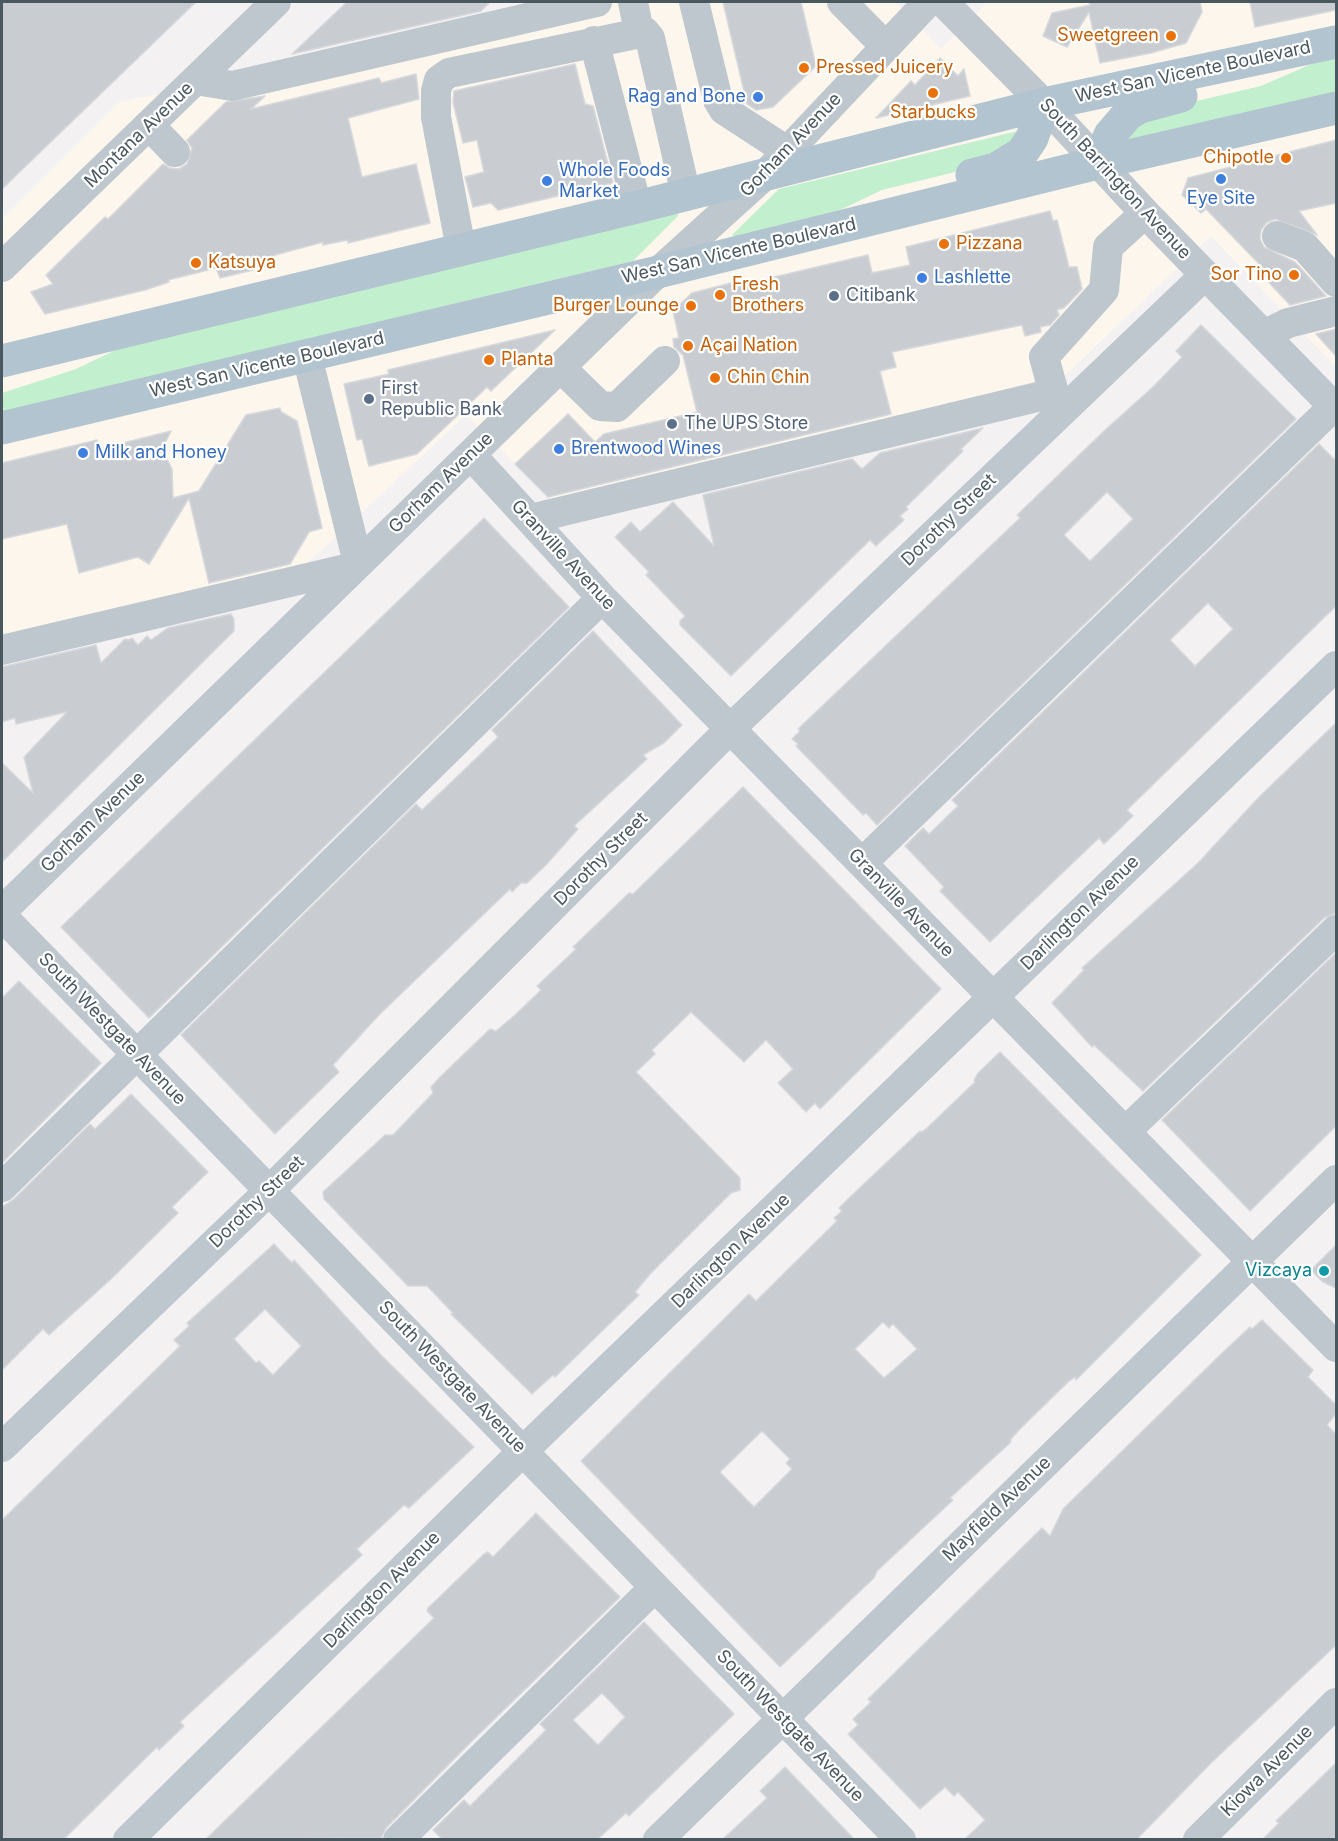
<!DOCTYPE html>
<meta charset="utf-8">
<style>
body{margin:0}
#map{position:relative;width:1338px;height:1841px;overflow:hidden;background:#f4f1f2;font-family:Inter,sans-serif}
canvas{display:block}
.frame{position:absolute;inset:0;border:3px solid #49575f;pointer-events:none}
</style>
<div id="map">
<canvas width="1338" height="1841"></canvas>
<div class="frame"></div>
</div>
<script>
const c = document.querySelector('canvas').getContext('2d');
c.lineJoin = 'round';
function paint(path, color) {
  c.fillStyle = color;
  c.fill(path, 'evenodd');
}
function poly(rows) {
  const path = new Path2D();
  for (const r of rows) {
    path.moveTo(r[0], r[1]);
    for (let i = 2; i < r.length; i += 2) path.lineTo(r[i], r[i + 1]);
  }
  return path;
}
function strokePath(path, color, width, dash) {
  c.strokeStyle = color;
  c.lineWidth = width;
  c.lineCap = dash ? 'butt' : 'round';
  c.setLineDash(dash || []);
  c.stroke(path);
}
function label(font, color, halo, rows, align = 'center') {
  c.font = font + ' Inter,sans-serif';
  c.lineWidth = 4.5;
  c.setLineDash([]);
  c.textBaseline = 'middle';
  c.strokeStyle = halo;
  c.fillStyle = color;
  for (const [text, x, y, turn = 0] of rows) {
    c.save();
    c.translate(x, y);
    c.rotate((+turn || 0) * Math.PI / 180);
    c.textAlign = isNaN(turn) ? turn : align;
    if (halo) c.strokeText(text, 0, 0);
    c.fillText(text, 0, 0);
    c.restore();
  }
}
const commercial = poly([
 [610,2,895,2,941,49,987,2,1336,2,1336,367,1211,236,1056,384,559,508,466,415,301,569,2,640,2,219,119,102]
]);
const green = poly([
 [1336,56,1336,94,1129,143,1124,130,1153,111,1261,86,1325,58],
 [1022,130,996,162,882,190,840,210,736,237,732,235,779,189],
 [677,213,678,216,633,261,2,412,2,393,76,369,122,347]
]);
const building = poly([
 [2,2,196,2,2,189,2,2],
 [347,2,490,2,481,11,292,54,347,2],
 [723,2,801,2,816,66,773,107,756,110,747,104,723,2],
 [1089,2,1200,2,1202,12,1186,43,1151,53,1100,63,1089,12,1067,47,1043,36,1052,13,1090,5,1089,2],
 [1250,2,1336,2,1336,10,1255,27,1250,2],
 [940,58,958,76,964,69,970,96,876,118,911,81,915,85,940,58],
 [575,64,585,104,593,106,613,183,498,210,491,203,473,207,465,177,484,172,477,140,463,143,453,102,454,91,575,64],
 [416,74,419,99,348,118,362,177,416,164,430,223,348,243,348,240,323,245,323,242,275,255,273,258,274,265,220,278,216,268,168,280,169,282,145,290,45,314,31,292,53,284,46,275,105,217,108,219,163,164,170,168,179,169,187,164,192,148,187,140,226,102,265,96,251,109,379,78,381,83,416,74],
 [1336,140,1336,203,1299,211,1317,235,1275,219,1266,223,1261,230,1260,239,1264,247,1295,262,1326,296,1290,305,1260,273,1264,269,1206,209,1201,213,1182,195,1188,178,1336,140],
 [1050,211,1053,221,1057,220,1069,267,1077,267,1082,289,1064,308,1057,310,1059,315,1050,325,1040,327,1041,332,1025,336,1022,325,892,352,896,367,880,371,891,414,548,497,515,464,568,414,595,442,604,434,697,412,683,355,674,347,673,339,679,338,673,311,692,293,735,282,736,286,868,255,872,273,910,265,906,247,1050,211],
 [1201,325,1296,419,877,825,866,813,863,815,796,746,798,744,792,739,800,731,798,729,1020,518,1017,515,1104,431,1154,386,1182,357,1176,351,1201,325],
 [1107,492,1133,519,1090,561,1064,535,1107,492],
 [1336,329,1336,356,1316,334,1336,329],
 [555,330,491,391,487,387,417,454,369,466,362,439,357,440,344,384,389,374,388,370,555,330],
 [280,408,281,412,297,421,322,528,309,532,290,564,209,583,189,498,149,564,138,557,79,573,67,524,2,539,2,463,97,440,99,449,171,431,162,449,172,469,173,498,199,491,246,415,280,408],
 [983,428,961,449,963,451,906,507,908,509,900,516,904,520,876,546,870,540,731,676,680,625,680,621,685,616,646,575,649,572,615,537,631,522,640,532,673,502,714,546,703,495,852,459,862,469,880,453,983,428],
 [1319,444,1336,461,1336,606,1127,810,1133,816,1104,844,1099,838,990,942,940,891,944,887,905,846,923,828,929,834,958,806,952,800,1319,444],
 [1208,603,1233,629,1195,666,1170,640,1208,603],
 [484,518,569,607,149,1018,61,927,484,518],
 [231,614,234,619,234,631,2,862,2,763,33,793,24,757,67,712,16,724,15,718,2,722,2,667,96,645,101,663,125,639,129,640,132,638,138,645,147,636,151,640,168,628,231,614],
 [593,631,682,725,664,743,643,755,647,759,574,826,578,829,546,865,527,883,521,883,512,892,510,889,380,1014,333,1065,339,1072,275,1134,181,1035,416,804,422,810,462,772,498,737,492,730,593,631],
 [1336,723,1336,913,1324,918,1143,1091,1094,1045,1092,1047,1052,1003,1084,970,1082,968,1198,863,1259,797,1336,723],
 [743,787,941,989,820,1109,815,1103,806,1112,778,1083,793,1069,766,1040,744,1062,691,1012,652,1050,655,1054,636,1072,740,1178,740,1190,731,1193,650,1274,635,1292,639,1295,555,1377,553,1375,532,1394,451,1314,453,1313,427,1286,408,1286,324,1199,323,1192,385,1135,393,1135,433,1093,431,1087,439,1078,490,1029,496,1031,515,1015,541,990,537,986,576,949,573,947,629,893,633,894,743,787],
 [1336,953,1336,1126,1250,1211,1162,1120,1336,953],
 [19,981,101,1063,2,1163,2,998,19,981],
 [1000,1052,1201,1255,1076,1380,1075,1377,1068,1382,1020,1429,1010,1440,1011,1442,950,1498,953,1500,877,1571,874,1578,780,1667,581,1461,749,1294,756,1301,837,1221,834,1218,842,1211,839,1208,850,1197,920,1131,922,1132,928,1127,975,1082,974,1080,978,1073,1000,1052],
 [883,1322,889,1328,893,1324,917,1349,884,1378,855,1349,883,1322],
 [762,1431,790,1459,786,1463,792,1469,754,1507,720,1472,762,1431],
 [131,1094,208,1172,172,1207,178,1213,111,1279,49,1335,43,1329,2,1370,2,1207,14,1199,90,1124,95,1129,131,1094],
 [274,1244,292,1263,294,1260,381,1355,474,1447,409,1508,404,1505,357,1549,362,1555,180,1722,184,1726,159,1750,157,1747,64,1839,2,1839,2,1520,180,1346,174,1340,189,1326,187,1323,274,1244],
 [265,1309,301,1346,273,1375,259,1361,256,1363,234,1339,265,1309],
 [1336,1245,1336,1288,1323,1282,1311,1270,1336,1245],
 [1262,1320,1313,1370,1308,1377,1336,1405,1336,1414,1327,1425,1336,1434,1336,1645,1211,1763,1137,1839,965,1839,985,1820,958,1792,954,1796,945,1787,920,1809,848,1734,858,1725,853,1719,871,1702,868,1699,1042,1528,1050,1536,1063,1509,1221,1354,1250,1327,1252,1329,1262,1320],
 [536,1513,620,1597,472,1741,386,1828,381,1838,206,1839,434,1618,427,1611,428,1608,484,1554,488,1552,493,1557,536,1513],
 [644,1622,734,1714,629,1816,626,1813,598,1839,442,1839,433,1830,464,1800,470,1806,546,1730,540,1724,644,1622],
 [602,1693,625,1717,598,1745,573,1720,602,1693],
 [1336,1763,1336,1839,1263,1839,1279,1823,1276,1821,1336,1763],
 [785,1767,811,1794,854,1839,723,1839,767,1798,760,1791,785,1767]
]);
const minor = poly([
 [633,2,639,32],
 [694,2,718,100,724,110,787,151],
 [842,2,886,47],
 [943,2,1044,104,1145,213,1336,409],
 [594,41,637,207],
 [196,80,232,86,597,2],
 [149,125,175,152],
 [1277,236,1305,247,1336,282],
 [461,249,436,117,436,91,439,80,449,73,645,32,650,38,686,195],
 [2,267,276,2],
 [1264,335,1288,323,1336,311],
 [307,356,358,563],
 [561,368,600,406,617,407,665,361],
 [1054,393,1044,357,1104,290,1108,247,1145,213],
 [471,455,602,598,1336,1347],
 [530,519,1054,393,1068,406],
 [2,650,354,567],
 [862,863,1336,404],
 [2,911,658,272,764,176,928,2],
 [2,916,901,1840],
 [1125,1132,1336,930],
 [2,1187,602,598],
 [2,1447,270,1190,731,728,1205,275],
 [128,1840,524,1450,1336,666],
 [398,1840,655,1587],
 [658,1840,1336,1180],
 [1198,1840,1336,1703]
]);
const major = poly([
 [1098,163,1110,135,1128,114,1140,107,1181,96],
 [972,175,996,169,1022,153,1032,138,1044,104],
 [2,361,637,207,1044,104,1336,42],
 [2,428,658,272,1098,163,1336,108]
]);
const markers = [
 [1171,36,6,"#e8710a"],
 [804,68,6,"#e8710a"],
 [933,93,6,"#e8710a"],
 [758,97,6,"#3f7fe0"],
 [1286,158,6,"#e8710a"],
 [1221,179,6,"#3f7fe0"],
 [547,181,6,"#3f7fe0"],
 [944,244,6,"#e8710a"],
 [196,263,6,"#e8710a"],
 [1294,275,6,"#e8710a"],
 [922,278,6,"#3f7fe0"],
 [720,295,6,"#e8710a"],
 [834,296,6,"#5c6f8a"],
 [691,306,6,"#e8710a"],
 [688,346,6,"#e8710a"],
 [489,360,6,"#e8710a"],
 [715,378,6,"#e8710a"],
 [369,399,6,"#5c6f8a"],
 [672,424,6,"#5c6f8a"],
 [559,449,6,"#3f7fe0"],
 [83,453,6,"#3f7fe0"],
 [1324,1271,6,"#0f9aa8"]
];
const foodNames = [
 ["Sweetgreen",1159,36,"right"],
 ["Pressed Juicery",816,68],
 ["Starbucks",933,113,"center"],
 ["Chipotle",1274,158,"right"],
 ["Pizzana",956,244],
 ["Katsuya",208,263],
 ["Sor Tino",1282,275,"right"],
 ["Fresh",732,285],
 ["Brothers",732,306],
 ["Burger Lounge",679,306,"right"],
 ["Açai Nation",700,346],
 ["Planta",501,360],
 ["Chin Chin",727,378]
];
const streetNames = [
 ["West San Vicente Boulevard",1193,72,-12],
 ["Montana Avenue",139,135,-44],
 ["Gorham Avenue",791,145,-46],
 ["South Barrington Avenue",1115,179,47],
 ["West San Vicente Boulevard",739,251,-13],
 ["West San Vicente Boulevard",267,365,-13],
 ["Gorham Avenue",441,483,-44],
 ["Dorothy Street",949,520,-44],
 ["Granville Avenue",563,555,47],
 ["Gorham Avenue",93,822,-44],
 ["Dorothy Street",601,859,-45],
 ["Granville Avenue",901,903,46],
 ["Darlington Avenue",1080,913,-44],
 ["South Westgate Avenue",112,1029,46],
 ["Dorothy Street",257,1202,-44],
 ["Darlington Avenue",731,1251,-44],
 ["South Westgate Avenue",452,1377,46],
 ["Mayfield Avenue",997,1509,-44],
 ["Darlington Avenue",382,1590,-45],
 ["South Westgate Avenue",790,1726,46],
 ["Kiowa Avenue",1267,1771,-45]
];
const shopNames = [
 ["Rag and Bone",746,97,"right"],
 ["Whole Foods",559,171],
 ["Market",559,192],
 ["Eye Site",1221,199,"center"],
 ["Lashlette",934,278],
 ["Brentwood Wines",571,449],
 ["Milk and Honey",95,453]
];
const serviceNames = [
 ["Citibank",846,296],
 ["First",381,389],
 ["Republic Bank",381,410],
 ["The UPS Store",684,424]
];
const cultureNames = [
 ["Vizcaya",1312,1271]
];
paint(commercial, '#fcf6ed');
paint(green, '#c2efce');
paint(building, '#c9cdd1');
strokePath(building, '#d6d8dc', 1.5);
strokePath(minor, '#bdc7cd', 30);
strokePath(major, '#b2c4cf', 33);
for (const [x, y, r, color] of markers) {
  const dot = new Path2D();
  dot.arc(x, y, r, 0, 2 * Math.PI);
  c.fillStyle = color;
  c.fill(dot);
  strokePath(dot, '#fff', 2);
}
label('18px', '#c56008', '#fff', foodNames, 'left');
label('18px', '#49575f', '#fff', streetNames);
label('18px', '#366cbe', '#fff', shopNames, 'left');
label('18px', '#4e5e75', '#fff', serviceNames, 'left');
label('18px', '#0d838f', '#fff', cultureNames, 'right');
</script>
